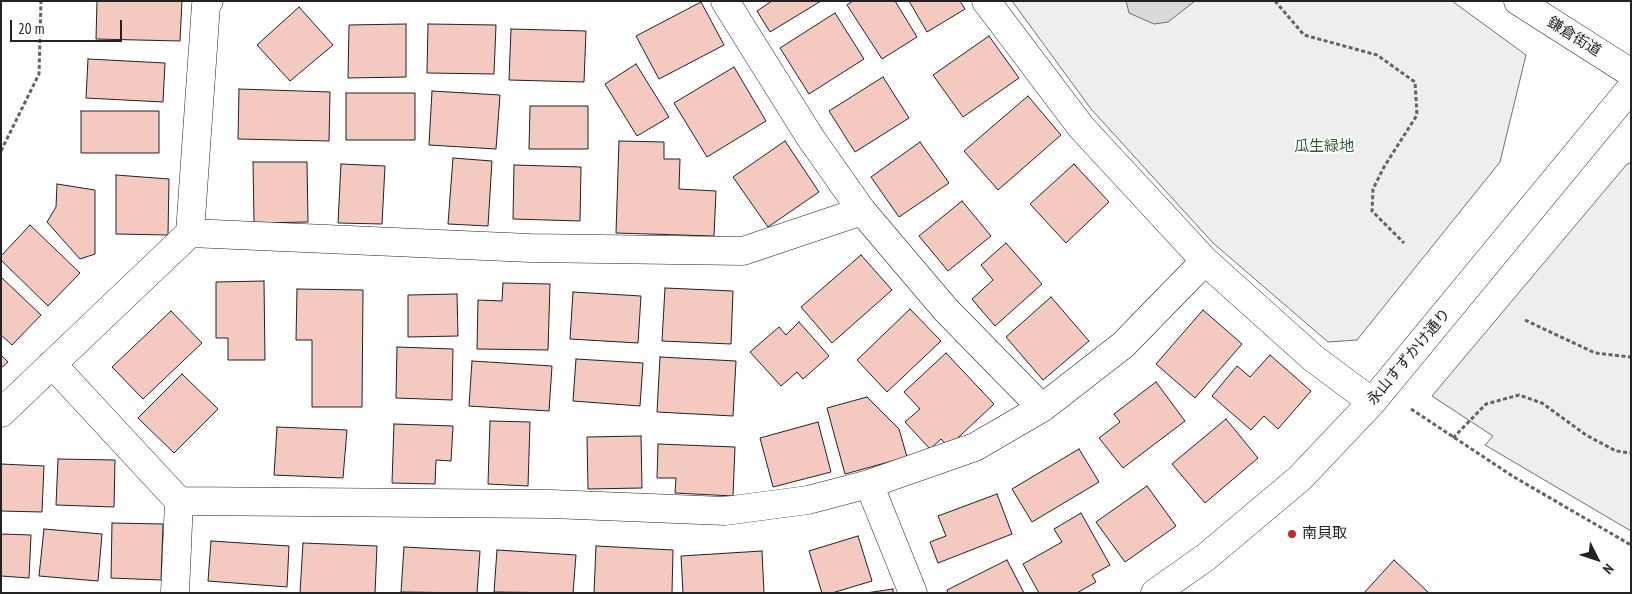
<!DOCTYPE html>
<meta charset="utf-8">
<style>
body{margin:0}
#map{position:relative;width:1632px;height:594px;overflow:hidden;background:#fff;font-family:"PT Sans Narrow",sans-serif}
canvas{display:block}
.frame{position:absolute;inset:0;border:2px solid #222;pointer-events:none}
.north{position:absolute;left:1572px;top:534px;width:50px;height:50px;-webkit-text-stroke:4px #fff;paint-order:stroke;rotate:131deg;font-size:14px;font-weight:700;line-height:20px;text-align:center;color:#222}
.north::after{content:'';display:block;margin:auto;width:18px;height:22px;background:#222;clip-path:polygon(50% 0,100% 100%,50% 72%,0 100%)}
.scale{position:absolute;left:10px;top:20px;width:112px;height:22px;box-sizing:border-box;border:2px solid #222;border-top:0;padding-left:6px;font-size:15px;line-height:18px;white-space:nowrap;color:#222;-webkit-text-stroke:4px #fff;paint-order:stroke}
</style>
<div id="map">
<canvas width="1632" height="594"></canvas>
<div class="frame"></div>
<div class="north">N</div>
<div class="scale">20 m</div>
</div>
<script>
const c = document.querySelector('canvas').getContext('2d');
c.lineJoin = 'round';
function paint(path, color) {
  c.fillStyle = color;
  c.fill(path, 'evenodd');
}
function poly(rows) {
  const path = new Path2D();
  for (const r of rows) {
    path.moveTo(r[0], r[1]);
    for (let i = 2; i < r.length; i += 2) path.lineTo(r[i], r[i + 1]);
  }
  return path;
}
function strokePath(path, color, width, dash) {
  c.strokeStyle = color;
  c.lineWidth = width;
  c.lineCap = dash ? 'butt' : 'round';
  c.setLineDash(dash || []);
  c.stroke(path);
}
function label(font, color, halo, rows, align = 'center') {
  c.font = font + ' "PT Sans Narrow","Noto Sans JP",sans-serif';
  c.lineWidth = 4;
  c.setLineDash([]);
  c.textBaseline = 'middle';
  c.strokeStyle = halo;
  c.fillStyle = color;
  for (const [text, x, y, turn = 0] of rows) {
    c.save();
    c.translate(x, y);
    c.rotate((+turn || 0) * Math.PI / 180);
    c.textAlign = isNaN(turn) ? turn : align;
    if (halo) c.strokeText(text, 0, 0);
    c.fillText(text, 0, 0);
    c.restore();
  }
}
const green = poly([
 [1012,1,1452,1,1526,55,1500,162,1357,340,1328,342,1213,243,1091,109,1012,1],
 [1631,163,1631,531,1485,445,1493,436,1432,396,1627,164,1631,163]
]);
const water = poly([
 [1126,1,1195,1,1168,22,1154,24,1129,13,1126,1]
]);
const building = poly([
 [97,1,182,1,180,41,96,39,97,1],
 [772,1,821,1,770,32,757,11,772,1],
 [853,1,895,1,917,37,882,59,847,5,853,1],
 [909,1,960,1,965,9,927,32,909,1],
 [701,2,724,45,659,79,636,36,701,2],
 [299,7,333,45,290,81,257,45,299,7],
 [835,13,864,59,809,94,780,48,835,13],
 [406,24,406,77,348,78,349,25,406,24],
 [428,24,496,25,494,74,427,73,428,24],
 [511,29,586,31,584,82,509,80,511,29],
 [989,36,1019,78,963,117,933,75,989,36],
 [88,59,165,63,163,102,86,98,88,59],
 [636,64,669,117,637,136,605,84,636,64],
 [734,67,766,121,707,157,674,103,734,67],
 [883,77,909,118,855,152,829,111,883,77],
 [239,89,330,92,329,141,238,139,239,89],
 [432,91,500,95,496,149,429,145,432,91],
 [346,93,415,93,415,140,346,140,346,93],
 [1028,96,1061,135,998,190,964,151,1028,96],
 [530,106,588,106,588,149,529,149,530,106],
 [81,111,159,111,159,153,81,153,81,111],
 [619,141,664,142,664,159,680,159,679,189,716,191,714,236,616,233,619,141],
 [785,141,819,192,768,227,733,177,785,141],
 [920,142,949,183,899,217,871,177,920,142],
 [453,158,492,161,488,226,448,224,453,158],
 [253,162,307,162,308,222,254,223,253,162],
 [341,164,385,166,382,224,338,223,341,164],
 [1074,164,1109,202,1066,243,1030,204,1074,164],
 [514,165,581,167,580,221,513,219,514,165],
 [116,175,169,179,168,235,116,234,116,175],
 [57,184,95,190,95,254,80,259,47,222,56,207,57,184],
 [962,201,991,236,948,271,919,236,962,201],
 [30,225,80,273,48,306,1,260,1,256,30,225],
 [1006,243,1042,284,995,326,972,299,993,280,981,265,1006,243],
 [861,255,892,290,832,343,801,307,861,255],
 [1,277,41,315,12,345,1,335,1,277],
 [264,281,265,360,228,360,228,338,216,338,216,282,264,281],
 [503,283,550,284,548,350,477,349,478,300,502,301,503,283],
 [665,288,733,291,731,344,662,341,665,288],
 [297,289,363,290,362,407,312,407,312,340,296,340,297,289],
 [573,292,641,296,638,343,570,339,573,292],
 [457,294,458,336,408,337,408,295,457,294],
 [1051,297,1089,341,1043,380,1006,337,1051,297],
 [910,309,941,341,887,392,857,360,910,309],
 [1203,310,1242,344,1195,398,1156,364,1203,310],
 [171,311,202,343,143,399,112,367,171,311],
 [799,322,829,356,803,379,797,372,781,386,750,352,779,327,786,335,799,322],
 [397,347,453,349,452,400,396,398,397,347],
 [946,353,994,404,948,447,941,439,930,449,905,422,920,409,904,392,946,353],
 [1,355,8,362,1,368,1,355],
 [1270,355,1311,391,1278,429,1264,416,1251,430,1212,396,1237,366,1250,377,1270,355],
 [660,357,736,361,733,416,657,412,660,357],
 [576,359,643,363,640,406,573,401,576,359],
 [472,361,552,366,549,411,469,406,472,361],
 [182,374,218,409,174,453,138,418,182,374],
 [1156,382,1185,421,1123,468,1099,438,1120,422,1114,414,1156,382],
 [867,397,899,429,907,457,845,474,827,408,867,397],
 [1226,419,1258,458,1205,503,1172,464,1226,419],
 [490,421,530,422,528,486,488,484,490,421],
 [818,422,831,472,773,487,760,438,818,422],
 [394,424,453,426,451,461,436,460,435,484,392,483,394,424],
 [277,427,347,430,343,478,274,475,277,427],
 [641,436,642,488,588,489,587,437,641,436],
 [658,444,735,447,733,496,675,493,676,478,657,478,658,444],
 [1079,449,1099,482,1032,522,1012,489,1079,449],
 [58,459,115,460,114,507,56,505,58,459],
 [1,464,44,466,42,512,1,511,1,464],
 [1147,486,1176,526,1125,562,1096,522,1147,486],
 [997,494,1012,534,938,563,930,542,946,536,938,516,997,494],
 [1081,513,1110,565,1092,575,1096,582,1077,593,1039,593,1023,564,1062,542,1054,529,1081,513],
 [112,523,163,524,161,580,111,578,112,523],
 [44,529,102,534,98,581,39,576,44,529],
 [1,534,31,535,29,578,1,576,1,534],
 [858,536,872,581,832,593,822,593,809,551,858,536],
 [211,541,289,546,287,587,208,581,211,541],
 [303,543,377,546,375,593,300,593,303,543],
 [596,546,673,550,672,593,594,593,596,546],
 [404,547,480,551,477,593,401,592,404,547],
 [497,550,576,555,573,593,494,592,497,550],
 [762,551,764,593,683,593,681,556,762,551],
 [1007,560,1024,593,948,593,947,590,1007,560],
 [1394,560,1429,593,1364,593,1394,560],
 [893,589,893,593,866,593,893,589]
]);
const path = poly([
 [1275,1,1304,35,1377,55,1415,82,1417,115,1384,167,1373,189,1372,211,1404,243],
 [1,151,39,74,41,1],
 [1525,320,1595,353,1631,357],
 [1411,409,1514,477,1631,545],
 [1453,438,1486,404,1519,395,1542,403,1586,435,1616,451,1631,453]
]);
const minor = poly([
 [725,1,810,137,862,211,946,310,1042,408],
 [986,1,1081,127,1205,261,1313,358,1372,402],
 [190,233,206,5,209,1],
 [52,364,179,501,551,504,725,511,808,500,869,484,975,447,1042,408,1123,345,1205,261],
 [1,413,190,233,530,248,743,251,862,211],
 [869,484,913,593],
 [175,593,179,501],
 [1155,593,1206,557,1300,478,1372,402,1631,88]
]);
const major = poly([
 [1518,1,1631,73]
]);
const markers = [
 [1292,534,5,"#c62828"]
];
const streetNames = [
 ["鎌倉街道",1574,37,32],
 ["永山すずかけ通り",1409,357,-50]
];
const parkNames = [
 ["瓜生緑地",1324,147]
];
const poiNames = [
 ["南貝取",1302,534]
];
paint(green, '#eee');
strokePath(green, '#6f6f6f', 1);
paint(water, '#d9d9d9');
strokePath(water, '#6f6f6f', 1);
paint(building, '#f3c9c0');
strokePath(building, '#222', 1);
strokePath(minor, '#222', 29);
strokePath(major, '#222', 29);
strokePath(path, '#646464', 3, [4, 2.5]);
strokePath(minor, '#fff', 28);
strokePath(major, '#fff', 28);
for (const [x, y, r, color] of markers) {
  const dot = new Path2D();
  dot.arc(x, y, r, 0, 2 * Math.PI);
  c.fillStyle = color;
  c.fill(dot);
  strokePath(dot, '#fff', 2);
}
label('15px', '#222', '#fff', streetNames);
label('15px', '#2f5e38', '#fff', parkNames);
label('15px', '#222', '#fff', poiNames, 'left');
</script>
